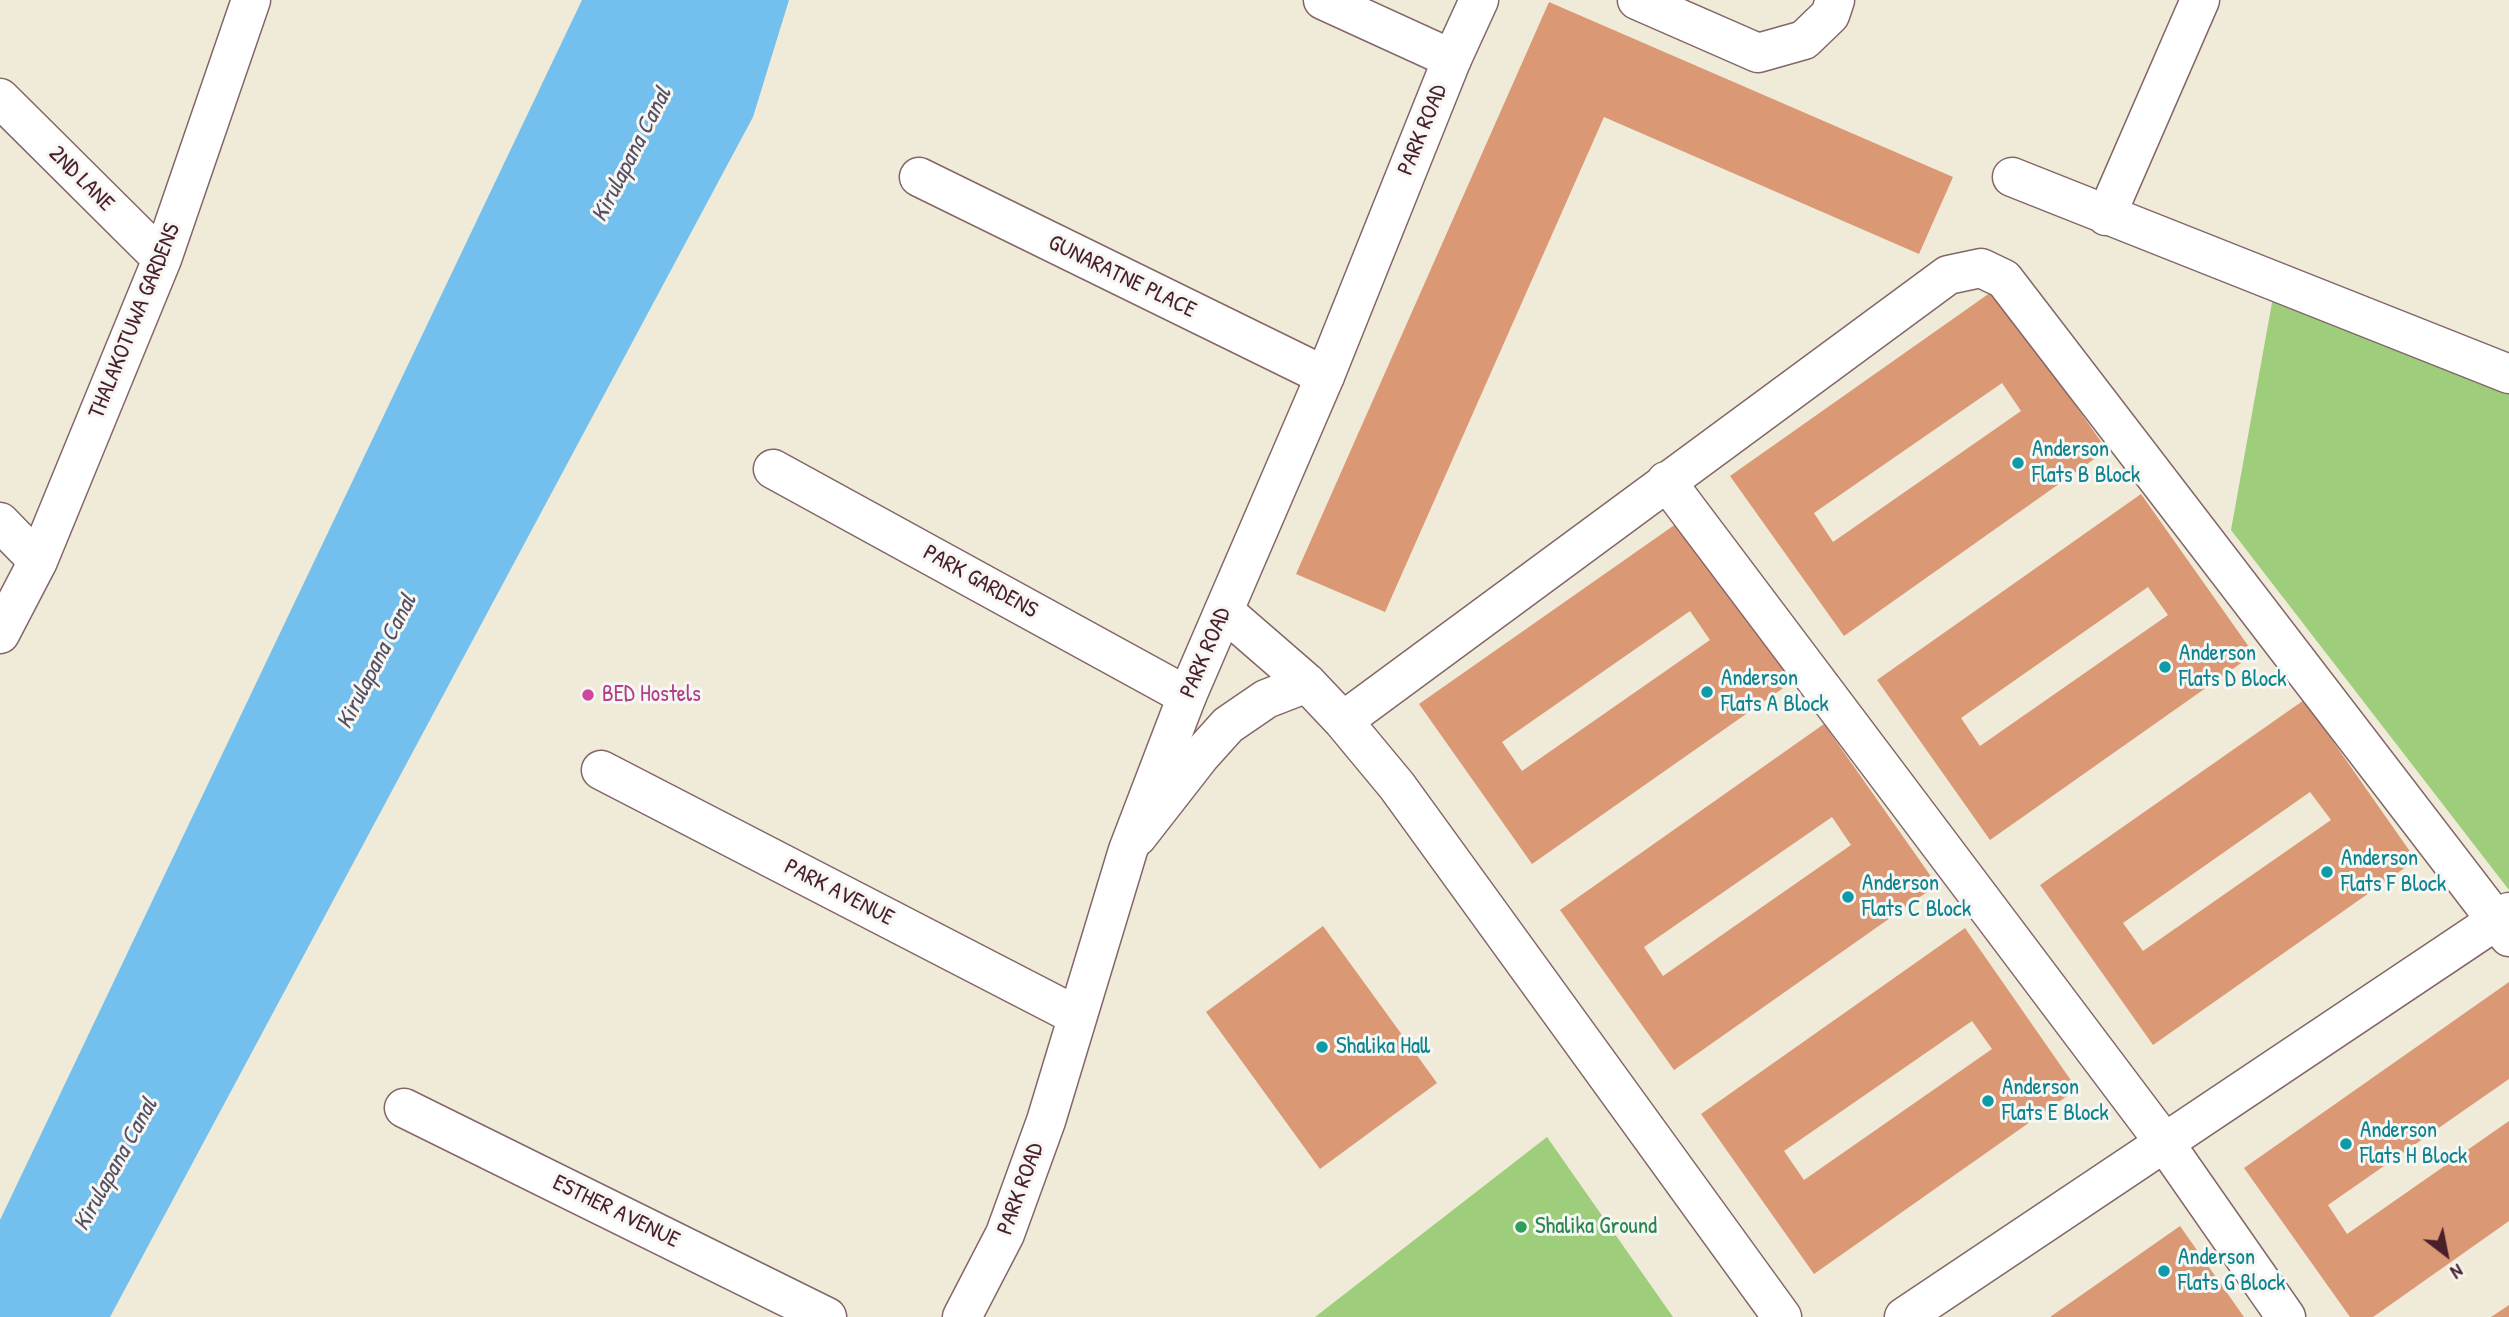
<!DOCTYPE html>
<style>
body{margin:0}
#map{position:relative;width:2509px;height:1317px;overflow:hidden;background:#f0ebd8;font-family:"Patrick Hand",sans-serif}
canvas{display:block}
.north{position:absolute;left:2411px;top:1219px;width:70px;height:70px;-webkit-text-stroke:5px #f6f6f2;paint-order:stroke;rotate:148deg;font-size:19px;font-weight:700;line-height:28px;text-align:center;color:#4a1f2b}
.north::after{content:'';display:block;margin:auto;width:24px;height:32px;background:#4a1f2b;clip-path:polygon(50% 0,100% 100%,50% 72%,0 100%)}
</style>
<div id="map">
<canvas width="2509" height="1317"></canvas>
<div class="north">N</div>
</div>
<script>
const c = document.querySelector('canvas').getContext('2d');
c.lineJoin = 'round';
function paint(path, color) {
  c.fillStyle = color;
  c.fill(path, 'evenodd');
}
function poly(rows) {
  const path = new Path2D();
  for (const r of rows) {
    path.moveTo(r[0], r[1]);
    for (let i = 2; i < r.length; i += 2) path.lineTo(r[i], r[i + 1]);
  }
  return path;
}
function strokePath(path, color, width, dash) {
  c.strokeStyle = color;
  c.lineWidth = width;
  c.lineCap = dash ? 'butt' : 'round';
  c.setLineDash(dash || []);
  c.stroke(path);
}
function label(font, color, halo, rows, align = 'center') {
  c.font = font + ' "Patrick Hand",sans-serif';
  c.lineWidth = 6;
  c.setLineDash([]);
  c.textBaseline = 'middle';
  c.strokeStyle = halo;
  c.fillStyle = color;
  for (const [text, x, y, turn = 0] of rows) {
    c.save();
    c.translate(x, y);
    c.rotate((+turn || 0) * Math.PI / 180);
    c.textAlign = isNaN(turn) ? turn : align;
    if (halo) c.strokeText(text, 0, 0);
    c.fillText(text, 0, 0);
    c.restore();
  }
}
const green = poly([
 [2275,286,2509,377,2509,890,2231,530],
 [1547,1137,1673,1317,1315,1317]
]);
const water = poly([
 [582,0,789,0,753,117,110,1317,0,1317,0,1220]
]);
const building = poly([
 [1549,2,1953,177,1919,254,1604,117,1385,612,1296,574],
 [1994,290,2107,450,1844,636,1730,476],
 [2002,383,2021,411,1833,542,1814,513],
 [2141,494,2254,654,1990,840,1877,680],
 [2148,587,2168,615,1980,746,1961,718],
 [1683,519,1796,679,1532,864,1419,704],
 [1690,611,1710,640,1522,771,1502,742],
 [2304,700,2416,860,2153,1045,2040,885],
 [2310,792,2331,820,2143,951,2123,923],
 [1824,724,1937,885,1674,1070,1560,910],
 [1832,817,1851,845,1663,976,1644,947],
 [1323,926,1437,1083,1320,1169,1206,1012],
 [1965,928,2077,1089,1814,1274,1701,1114],
 [1972,1021,1992,1049,1804,1180,1784,1151],
 [2509,982,2509,1079,2328,1205,2347,1234,2509,1121,2509,1221,2373,1317,2350,1317,2244,1168],
 [2180,1226,2244,1317,2050,1317],
 [2509,1305,2509,1317,2491,1317]
]);
const street = poly([
 [1323,0,1452,59],
 [1637,0,1758,53,1804,40,1830,15,1835,0],
 [0,98,162,259],
 [919,177,1325,376],
 [2012,177,2509,374],
 [2106,216,2200,0],
 [773,469,1187,696],
 [1666,481,2164,1142,2286,1317],
 [0,522,38,561],
 [1224,611,1307,683,1343,721,1397,786,1782,1317],
 [0,634,38,561,162,259,251,0],
 [1343,721,1948,275,1981,268,2004,279,2509,937],
 [601,770,1077,1016],
 [1137,837,1201,755,1228,725,1266,699,1307,683],
 [404,1108,827,1317],
 [1904,1317,2509,912]
]);
const secondary = poly([
 [962,1317,1005,1234,1046,1121,1128,850,1187,696,1325,376,1452,59,1479,0]
]);
const markers = [
 [2018,463,7,"#0f9aa8"],
 [2165,667,7,"#0f9aa8"],
 [1707,692,7,"#0f9aa8"],
 [588,695,7,"#d1479c"],
 [2327,872,7,"#0f9aa8"],
 [1848,897,7,"#0f9aa8"],
 [1322,1047,7,"#0f9aa8"],
 [1988,1101,7,"#0f9aa8"],
 [2346,1144,7,"#0f9aa8"],
 [1521,1227,7,"#2e9e5b"],
 [2164,1271,7,"#0f9aa8"]
];
const streetNames = [
 ["PARK ROAD",1423,130,-68],
 ["2ND LANE",81,179,45],
 ["GUNARATNE PLACE",1122,277,26],
 ["THALAKOTUWA GARDENS",135,321,-68],
 ["PARK GARDENS",980,582,29],
 ["PARK ROAD",1206,653,-67],
 ["PARK AVENUE",839,893,27],
 ["PARK ROAD",1021,1189,-70],
 ["ESTHER AVENUE",616,1212,26]
];
const cultureNames = [
 ["Anderson",2032,450],
 ["Flats B Block",2032,476],
 ["Anderson",2179,654],
 ["Flats D Block",2179,680],
 ["Anderson",1721,679],
 ["Flats A Block",1721,705],
 ["Anderson",2341,859],
 ["Flats F Block",2341,885],
 ["Anderson",1862,884],
 ["Flats C Block",1862,910],
 ["Shalika Hall",1336,1047],
 ["Anderson",2002,1088],
 ["Flats E Block",2002,1114],
 ["Anderson",2360,1131],
 ["Flats H Block",2360,1157],
 ["Anderson",2178,1258],
 ["Flats G Block",2178,1284]
];
const hotelNames = [
 ["BED Hostels",602,695]
];
const leisureNames = [
 ["Shalika Ground",1535,1227]
];
const waterNames = [
 ["Kirulapana Canal",632,155,-63],
 ["Kirulapana Canal",377,662,-63],
 ["Kirulapana Canal",116,1165,-61]
];
paint(green, '#9ecd7b');
paint(water, '#73bfed');
paint(building, '#db9874');
strokePath(street, '#846668', 41);
strokePath(secondary, '#846668', 41);
strokePath(street, '#fff', 38);
strokePath(secondary, '#fff', 38);
for (const [x, y, r, color] of markers) {
  const dot = new Path2D();
  dot.arc(x, y, r, 0, 2 * Math.PI);
  c.fillStyle = color;
  c.fill(dot);
  strokePath(dot, '#f6f6f2', 2.5);
}
label('23px', '#4a1f2b', '#f6f6f2', streetNames);
label('23px', '#0d838f', '#f6f6f2', cultureNames, 'left');
label('23px', '#b23c85', '#f6f6f2', hotelNames, 'left');
label('23px', '#27864d', '#f6f6f2', leisureNames, 'left');
label('italic 24px', '#564f65', '#f6f6f2', waterNames);
</script>
